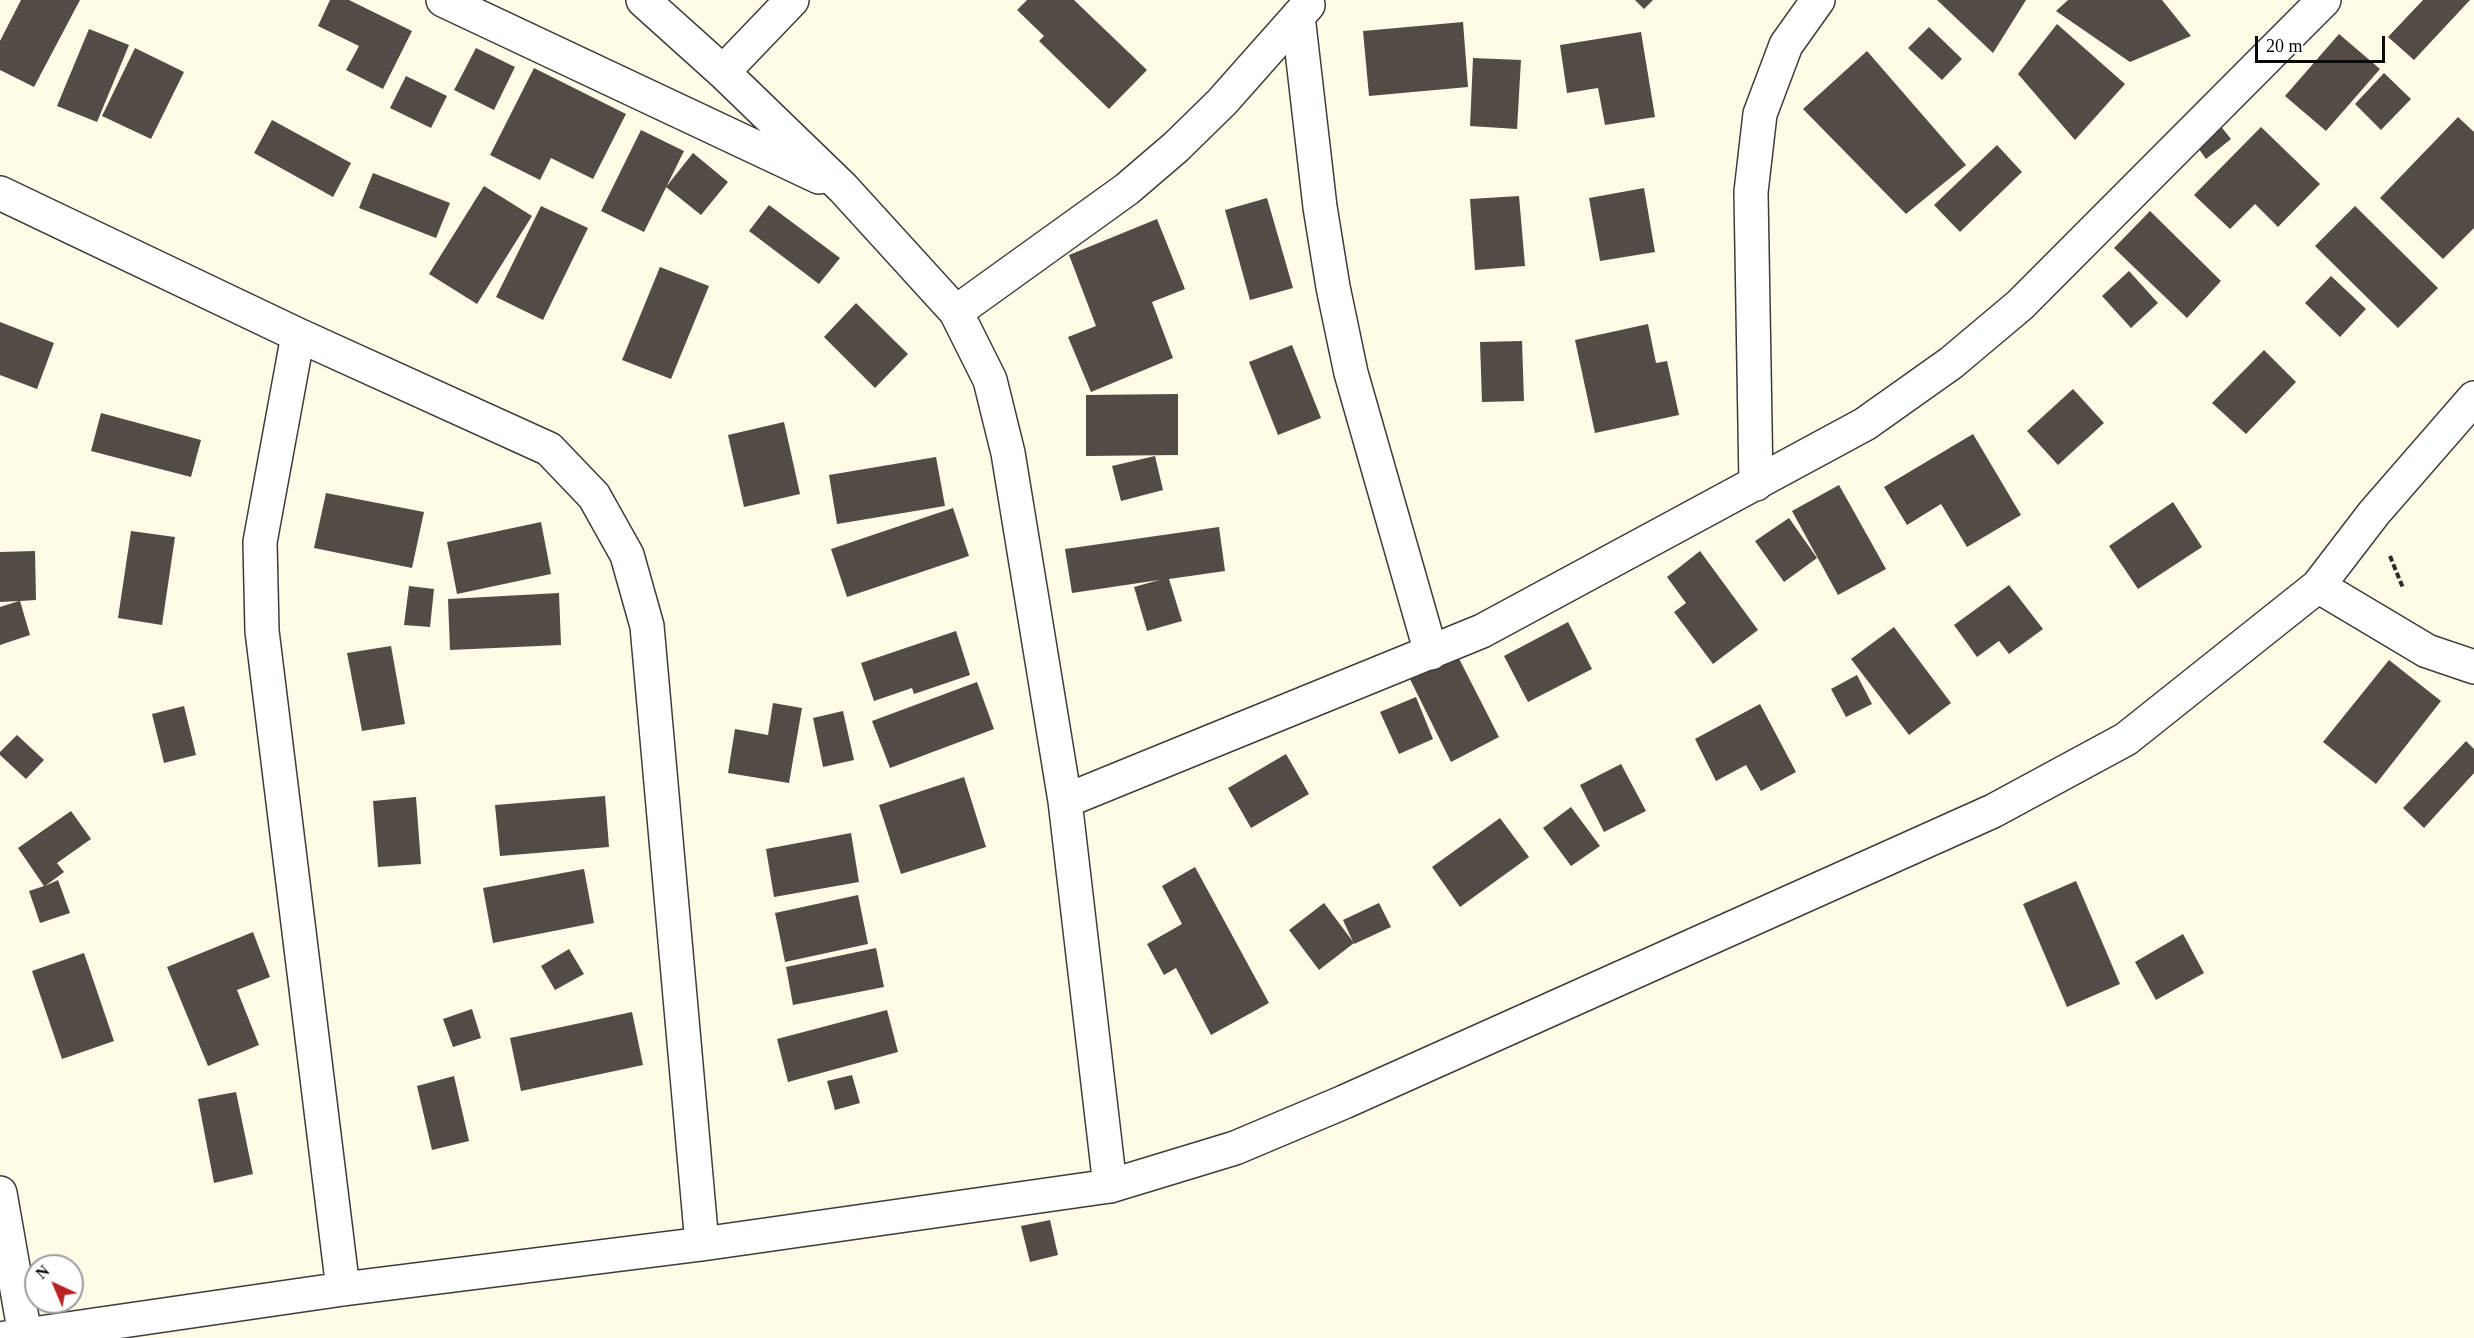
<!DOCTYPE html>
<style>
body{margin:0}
#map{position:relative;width:2474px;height:1338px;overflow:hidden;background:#fffbe6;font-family:Georgia,serif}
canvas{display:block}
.north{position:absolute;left:24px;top:1254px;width:60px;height:60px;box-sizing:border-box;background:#fff;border:2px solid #9d9d9d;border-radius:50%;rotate:316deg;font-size:16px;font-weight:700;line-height:24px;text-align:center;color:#090909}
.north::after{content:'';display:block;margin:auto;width:21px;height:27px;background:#b92222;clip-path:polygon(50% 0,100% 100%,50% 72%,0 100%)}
.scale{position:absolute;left:2255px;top:36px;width:130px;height:27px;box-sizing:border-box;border:3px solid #090909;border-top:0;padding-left:8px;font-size:18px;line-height:21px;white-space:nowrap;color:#090909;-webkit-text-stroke:4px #fff;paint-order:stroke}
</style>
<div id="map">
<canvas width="2474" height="1338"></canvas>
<div class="north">N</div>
<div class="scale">20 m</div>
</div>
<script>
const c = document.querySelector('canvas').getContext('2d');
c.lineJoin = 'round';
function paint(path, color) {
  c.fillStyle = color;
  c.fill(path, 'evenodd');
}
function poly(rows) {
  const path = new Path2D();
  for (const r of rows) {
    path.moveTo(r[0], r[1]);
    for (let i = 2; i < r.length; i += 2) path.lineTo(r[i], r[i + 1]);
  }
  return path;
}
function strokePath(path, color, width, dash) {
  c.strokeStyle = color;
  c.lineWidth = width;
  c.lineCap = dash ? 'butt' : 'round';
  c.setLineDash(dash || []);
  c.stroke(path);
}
const building = poly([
 [21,0,80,0,34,87,0,70,0,41],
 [330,0,349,0,412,31,383,89,346,70,359,46,318,26],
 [1027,0,1074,0,1147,70,1109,109,1039,41,1044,36,1017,10],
 [1635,0,1653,0,1644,9],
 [1937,0,2026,0,1993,53],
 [2068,0,2162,0,2191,36,2130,62,2056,11],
 [2423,0,2470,0,2414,60,2388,37],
 [1463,22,1468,87,1369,96,1363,31],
 [2057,24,2125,84,2075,140,2018,74],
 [1929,27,1962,59,1942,80,1908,48],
 [89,29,129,45,97,122,57,106],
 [1641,32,1655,117,1605,125,1598,88,1567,93,1560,45],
 [2339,34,2380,69,2326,131,2285,96],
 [135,48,184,72,151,139,102,116],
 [476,48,515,67,494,110,454,90],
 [1867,51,1966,165,1906,214,1803,109],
 [1473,58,1521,60,1517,129,1470,126],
 [534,68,626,114,593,179,551,158,540,180,490,155],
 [2384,73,2411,99,2381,130,2355,104],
 [406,76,447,96,431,128,390,108],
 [2458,117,2474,132,2474,228,2443,259,2380,198],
 [2215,119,2231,139,2206,159,2191,138],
 [272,120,351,163,333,197,254,153],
 [2261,127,2320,184,2278,227,2255,204,2230,229,2194,195],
 [641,130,684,151,644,232,601,211],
 [1997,145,2022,172,1960,232,1934,205],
 [693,153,728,182,701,215,666,187],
 [373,173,450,203,436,238,359,208],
 [484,186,532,216,477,304,429,274],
 [1644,188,1655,252,1600,261,1589,198],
 [1519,196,1525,266,1475,270,1470,199],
 [1267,198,1293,288,1250,300,1225,210],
 [769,205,840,258,819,284,749,231],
 [541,206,588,228,543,320,496,297],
 [2355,206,2438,288,2398,328,2315,246],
 [2150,211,2221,281,2187,318,2114,248],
 [1157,219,1185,289,1152,302,1173,358,1091,392,1068,337,1096,326,1069,255],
 [660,267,709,286,671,379,622,360],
 [2129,271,2158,303,2131,328,2102,296],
 [2331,276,2366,309,2340,337,2305,303],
 [856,303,908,354,875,388,824,337],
 [0,322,54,343,37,389,0,375],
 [1648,324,1656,363,1667,361,1679,415,1595,433,1575,340],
 [1522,341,1524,401,1482,402,1480,342],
 [1292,345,1321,418,1278,435,1249,362],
 [2264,350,2296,382,2246,434,2212,403],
 [2073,389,2104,423,2058,465,2027,431],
 [1178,394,1178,455,1086,456,1086,395],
 [101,413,201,440,191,477,91,451],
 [784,422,800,494,744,507,728,435],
 [1973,434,2021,515,1967,547,1941,504,1907,525,1884,487],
 [1155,456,1163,490,1121,501,1112,466],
 [936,457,945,506,837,524,829,475],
 [1839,485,1886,569,1838,595,1792,511],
 [326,493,424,512,412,568,314,548],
 [2173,502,2202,547,2138,589,2109,546],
 [953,508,969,556,847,597,831,549],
 [1789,518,1817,558,1784,582,1755,541],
 [541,522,551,574,457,594,447,542],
 [1219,527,1225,571,1169,579,1182,621,1147,631,1134,587,1159,580,1072,593,1065,549],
 [131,531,175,537,162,625,118,618],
 [35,551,36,600,20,601,30,635,0,645,0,607,19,601,0,602,0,552],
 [1700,551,1758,630,1713,664,1674,612,1686,603,1667,577],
 [2009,585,2043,629,2009,654,1999,641,1977,657,1954,625],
 [409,586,434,589,430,627,404,625],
 [559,593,561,645,450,650,448,599],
 [1568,622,1592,669,1528,702,1504,656],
 [1894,627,1951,703,1909,735,1851,659],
 [956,631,970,675,914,694,912,688,874,701,861,663],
 [1450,641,1499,737,1451,762,1403,665],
 [391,646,405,724,362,731,347,653],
 [2389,660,2441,701,2376,784,2323,742],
 [1857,675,1872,704,1846,717,1831,689],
 [977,682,994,729,890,768,872,721],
 [1416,697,1433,739,1399,754,1380,712],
 [773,703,802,708,789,783,728,773,735,729,768,735],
 [1760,704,1796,772,1761,791,1746,765,1716,781,1695,739],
 [184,706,196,755,164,763,152,714],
 [843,711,854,760,823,767,813,718],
 [17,735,44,760,26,779,0,755,0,752],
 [2466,741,2474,749,2474,773,2424,828,2403,808],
 [1286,754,1309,794,1251,828,1228,788],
 [1621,764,1646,811,1604,832,1580,785],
 [964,777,986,847,901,874,879,805],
 [605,796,609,847,500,856,495,805],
 [416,797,421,864,378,867,373,801],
 [1571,807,1600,846,1571,866,1543,828],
 [71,811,91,839,57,863,64,872,45,886,58,880,70,913,40,923,29,891,44,886,18,848],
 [1500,818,1529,857,1460,907,1432,867],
 [851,833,859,882,774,897,766,849],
 [1195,867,1269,1003,1211,1035,1176,968,1164,975,1147,944,1182,924,1162,886],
 [584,869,594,923,493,943,483,888],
 [2076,881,2120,984,2067,1007,2023,904],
 [858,895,868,944,785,962,775,913],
 [1324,903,1354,943,1319,970,1289,930],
 [1379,903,1391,927,1354,944,1343,920],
 [253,932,270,977,237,990,259,1045,208,1066,167,967],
 [2183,934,2204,973,2156,1000,2135,962],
 [876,948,884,987,793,1005,786,967],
 [569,949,584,974,555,990,541,966],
 [84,953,114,1041,62,1059,32,971],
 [472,1009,481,1038,453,1047,443,1019],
 [887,1010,898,1052,788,1082,777,1039],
 [632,1012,643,1065,521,1091,510,1038],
 [852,1075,860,1103,835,1110,827,1081],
 [454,1076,469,1141,432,1150,417,1086],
 [236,1092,253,1174,214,1183,198,1099],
 [1050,1220,1058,1255,1030,1262,1021,1226]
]);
const path = poly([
 [2390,556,2403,588]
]);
const minor = poly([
 [443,0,819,177],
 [643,0,723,72,843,188,956,312,990,380,1008,453,1065,801,1110,1186],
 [1298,16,1320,207,1333,287,1351,373,1431,653],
 [723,72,792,0],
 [0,193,298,335,549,449,594,496,627,555,647,626,702,1244],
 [956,312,1127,189,1176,147,1222,102,1308,5],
 [298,335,260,542,262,631,343,1289],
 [1756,484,1751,192,1760,114,1786,45,1818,0],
 [2318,586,2427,651,2474,667],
 [1065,801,1482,631,1865,424,1951,363,2020,305,2324,0],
 [0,1193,25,1335],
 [5,1338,343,1289,702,1244,1110,1186,1235,1148,1344,1102,1993,811,2126,739,2318,586,2374,513,2474,398]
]);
paint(building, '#524b46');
strokePath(minor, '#3c3c3c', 36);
strokePath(path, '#2b2b2b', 4, [6, 3]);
strokePath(minor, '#fff', 33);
</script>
